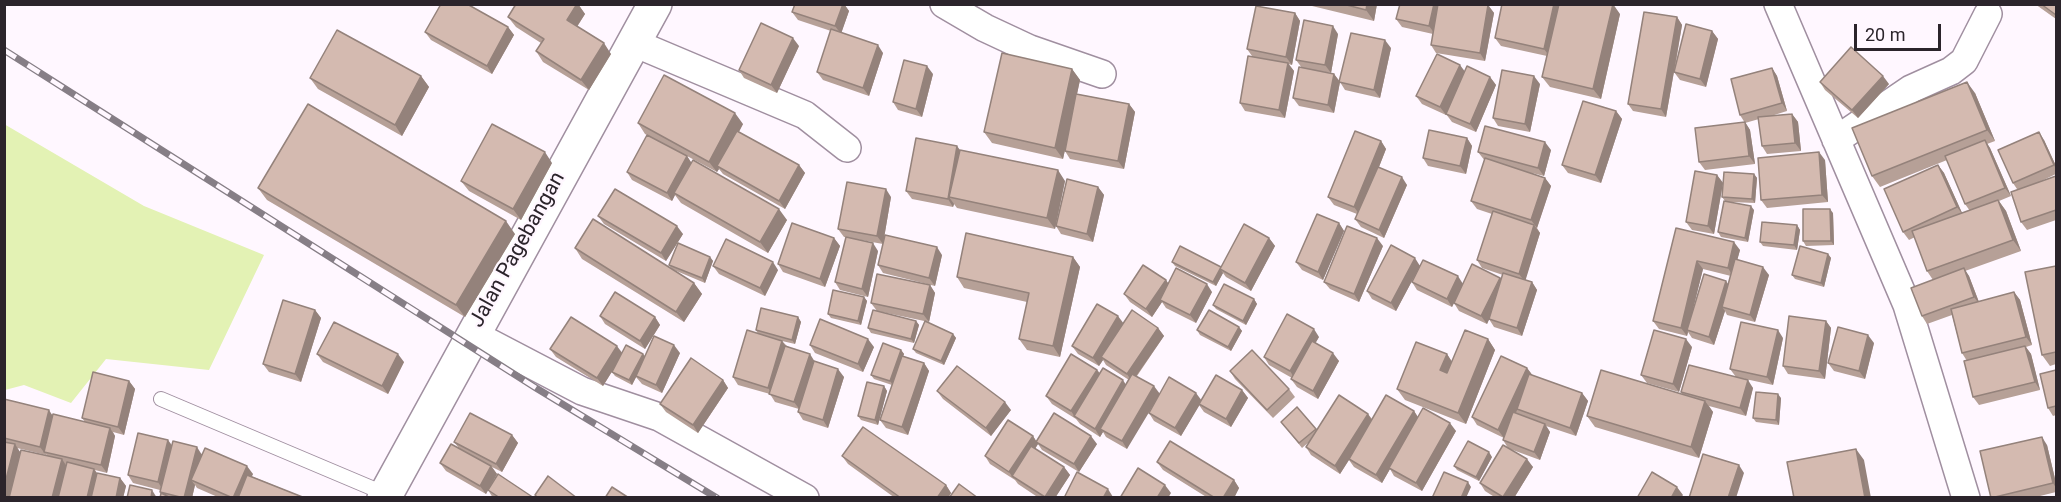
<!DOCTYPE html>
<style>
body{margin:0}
#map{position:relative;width:2061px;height:502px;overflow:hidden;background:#fff7ff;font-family:Roboto,sans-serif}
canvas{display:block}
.frame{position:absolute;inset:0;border:6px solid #2b242b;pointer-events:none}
.scale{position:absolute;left:1854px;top:24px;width:87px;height:27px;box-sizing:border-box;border:3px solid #2b242b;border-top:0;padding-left:8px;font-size:18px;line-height:21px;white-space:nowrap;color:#2b242b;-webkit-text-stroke:4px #fff7ff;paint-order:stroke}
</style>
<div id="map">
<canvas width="2061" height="502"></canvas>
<div class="frame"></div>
<div class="scale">20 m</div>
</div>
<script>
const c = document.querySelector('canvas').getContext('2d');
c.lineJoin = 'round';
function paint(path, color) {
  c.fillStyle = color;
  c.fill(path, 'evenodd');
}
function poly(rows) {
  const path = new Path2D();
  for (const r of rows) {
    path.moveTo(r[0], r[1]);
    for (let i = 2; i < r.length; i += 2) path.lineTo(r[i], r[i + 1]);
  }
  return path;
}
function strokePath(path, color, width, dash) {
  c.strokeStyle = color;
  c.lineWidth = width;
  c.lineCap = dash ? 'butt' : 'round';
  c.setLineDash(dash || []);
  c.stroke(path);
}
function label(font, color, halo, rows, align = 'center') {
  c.font = font + ' Roboto,sans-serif';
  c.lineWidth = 4.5;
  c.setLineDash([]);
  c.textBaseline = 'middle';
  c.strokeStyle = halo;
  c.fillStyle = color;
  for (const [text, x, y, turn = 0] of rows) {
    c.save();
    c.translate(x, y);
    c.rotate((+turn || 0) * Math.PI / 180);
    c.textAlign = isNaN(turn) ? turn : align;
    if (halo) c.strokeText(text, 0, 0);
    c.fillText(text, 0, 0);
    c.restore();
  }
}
const green = poly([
 [4,124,144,206,264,255,209,370,106,359,71,403,24,385,5,390]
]);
const lane = poly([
 [161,399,386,494]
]);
const street = poly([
 [944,4,985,28,1030,49,1102,74],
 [1778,4,1907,305,1966,498],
 [632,42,805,115,847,148],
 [1836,140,1911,89,1951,71,1964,61,1988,14],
 [473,334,582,391,659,417,805,498]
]);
const secondary = poly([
 [384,498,655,4]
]);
const rail = poly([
 [4,50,536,388,717,498]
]);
const wall = poly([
 [516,4,578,4,585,14,577,27,611,54,589,90,543,62,536,51,541,43,516,27,508,17],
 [795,4,844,4,849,11,841,33,883,53,869,96,823,80,817,72,831,31,798,20,792,12],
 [1310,4,1377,4,1374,21,1312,6],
 [2035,4,2056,4,2056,19],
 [1488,5,1494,13,1485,61,1436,53,1431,45,1433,34,1402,27,1396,19],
 [1295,13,1300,21,1292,65,1288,64,1294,71,1285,118,1245,111,1240,103,1252,56,1247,49],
 [1620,14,1601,99,1550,87,1542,77,1547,56,1501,46,1495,38],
 [1677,17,1682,25,1675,68,1712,31,1718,39,1706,87,1680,80,1674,72,1666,117,1633,111,1628,104],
 [508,27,514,35,492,74,431,40,425,32],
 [1338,34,1331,73,1302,68,1296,60],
 [799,46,777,93,744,78,739,70],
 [1391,48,1380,98,1345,90,1340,82,1334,113,1299,106,1293,98,1334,74,1340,82],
 [1772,68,1777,76,1787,111,1771,116,1792,114,1798,122,1801,151,1767,154,1762,146,1759,119,1745,123,1740,115],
 [1072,69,1080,80,1077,94,1129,104,1135,112,1124,169,1070,159,1065,151,1069,131,1063,159,992,143,984,132],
 [1465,71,1490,77,1496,85,1476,132,1452,122,1446,114,1446,115,1422,104,1416,96],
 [933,74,922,117,898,110,893,102],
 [421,76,429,87,402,136,318,89,310,78],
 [1820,82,1889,84,1858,118,1825,90],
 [1540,84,1530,132,1498,126,1493,118],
 [1975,93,1995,141,1987,144,1990,148,2011,196,1999,201,2006,211,2021,251,1965,271,1969,276,1979,302,2014,292,2020,300,2032,345,2026,347,2031,354,2040,390,1979,405,1973,397,1967,361,1962,353,1952,315,1927,324,1922,316,1933,280,1927,271,1915,237,1909,240,1903,232,1938,165,1944,173,1962,213,1970,211,1965,204,1947,160,1880,187,1872,176],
 [1616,111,1622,119,1601,183,1568,173,1562,165],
 [1745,122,1750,130,1755,164,1705,170,1699,162],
 [638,123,743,124,739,132,799,165,805,173,785,209,723,174,719,169,717,172,687,156,691,162,787,220,768,253,681,203,675,195,672,201,632,180,627,172,670,147,645,134],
 [1467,138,1472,146,1466,174,1428,166,1423,158],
 [2044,140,2056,166,2056,174,2037,183,2056,176,2056,220,2027,230,2021,222,2017,189,2013,183],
 [1381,141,1386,149,1379,167,1407,185,1384,238,1361,227,1355,219,1357,214,1334,205,1328,197],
 [960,150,1065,181,1055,229,957,208,954,204,953,207,912,199,906,191],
 [1551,150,1544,176,1532,173,1545,178,1551,186,1537,228,1540,233,1525,280,1532,282,1537,290,1522,336,1494,327,1489,319,1487,324,1459,311,1454,303,1452,307,1417,290,1412,282,1415,275,1396,311,1372,299,1367,291,1420,265,1463,284,1500,278,1501,279,1503,275,1482,268,1477,260,1492,214,1477,209,1471,201,1485,161,1478,152],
 [1825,160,1828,202,1767,208,1761,200],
 [552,163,521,220,469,191,461,181],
 [1754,174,1757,178,1755,203,1731,202,1754,210,1748,242,1721,237,1718,232,1725,201,1722,197],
 [1717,175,1723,183,1714,234,1692,230,1686,222],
 [1098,187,1104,195,1093,242,1061,234,1056,226],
 [258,188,515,234,465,317,267,200],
 [891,197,883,244,844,237,838,229],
 [1833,213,1834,245,1806,246,1803,241],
 [598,216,683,234,666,261,604,224],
 [1339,223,1344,231,1323,280,1302,270,1296,262],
 [1797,225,1800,230,1797,250,1763,246,1760,242],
 [1676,228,1740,250,1737,260,1769,275,1755,322,1727,315,1725,311,1714,345,1692,338,1688,332,1687,336,1659,329,1653,321],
 [1703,269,1731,276,1728,284,1726,281,1693,308],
 [834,238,840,246,825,287,783,272,778,264],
 [1269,238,1275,246,1251,291,1226,277,1223,273,1216,286,1175,266,1172,262,1221,267],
 [1383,246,1359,302,1330,289,1324,282],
 [575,248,671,268,669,265,710,257,713,261,705,283,674,270,694,283,702,294,684,322,582,259],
 [878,251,868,297,840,290,835,282],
 [1828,254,1831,258,1824,287,1795,279,1792,275],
 [942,255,935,286,883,273,878,265],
 [1073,257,1080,267,1060,357,1027,350,1019,339,1027,302,964,288,957,277],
 [713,266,778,270,765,296,719,274],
 [2056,266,2056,364,2050,366,2042,355],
 [1166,280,1168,283,1212,292,1196,323,1166,308,1162,302,1152,317,1130,302,1124,294],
 [930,285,935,293,929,322,877,311,871,303],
 [864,297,867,301,861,325,831,318,828,314],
 [1254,299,1257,304,1246,325,1216,309,1213,305],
 [315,310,321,318,301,382,269,372,263,364],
 [600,316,655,317,660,325,645,349,605,324],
 [798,317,801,322,795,344,782,341,787,346,844,377,828,428,803,420,798,412,799,409,775,402,770,394,738,385,733,377,758,334,756,330],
 [916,321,919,325,914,343,871,333,868,328],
 [1826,321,1831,328,1825,379,1788,374,1783,366],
 [1123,323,1158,328,1164,336,1137,376,1127,449,1106,437,1103,432,1100,437,1080,424,1076,419,1052,404,1046,396,1097,370,1100,373,1126,385,1129,380,1106,365,1103,360,1099,366,1078,354,1072,346],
 [1239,327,1242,331,1231,351,1200,335,1197,330],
 [953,334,956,338,944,365,916,353,913,349],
 [1319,337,1315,343,1339,361,1318,399,1297,387,1291,379,1292,378,1269,365,1264,357],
 [1783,338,1773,385,1736,377,1753,388,1746,416,1709,406,1713,412,1699,458,1595,427,1587,416,1682,394,1681,392,1736,377,1730,369],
 [1488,339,1495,350,1466,424,1405,400,1397,389,1447,354,1452,362],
 [1874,343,1865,379,1834,371,1828,363],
 [810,345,874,347,863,372,815,353],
 [1692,347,1679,392,1647,383,1641,375],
 [550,349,643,354,645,356,680,353,662,393,642,384,636,377,632,385,615,376,612,372,614,368,603,386,556,357],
 [901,350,904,354,903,356,924,363,929,371,908,435,886,428,880,420,892,385,874,379,871,375],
 [317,354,404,362,388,394,323,362],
 [1527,368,1533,376,1582,393,1588,401,1576,436,1546,426,1550,432,1540,460,1510,449,1533,467,1514,498,1496,498,1485,491,1480,483,1508,448,1503,440,1504,438,1477,425,1472,417],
 [2056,370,2056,415,2053,416,2048,408],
 [1230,371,1289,389,1295,397,1273,418,1235,379],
 [723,380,728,388,698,433,666,412,660,404],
 [129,381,135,389,124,435,113,432,115,436,107,473,95,470,97,473,120,478,126,486,123,498,4,498,4,399,53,415,85,422,82,418],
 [17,448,46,455,46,454,47,456,20,452],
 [884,386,887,391,878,425,861,420,858,416],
 [1242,390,1248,398,1231,427,1204,412,1199,405,1181,436,1154,421,1149,413],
 [937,391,1011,410,991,436,943,399],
 [1781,398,1779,425,1756,422,1753,418],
 [1297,407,1317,430,1368,414,1372,419,1414,411,1418,417,1456,431,1422,491,1394,476,1390,469,1382,483,1354,467,1349,460,1340,474,1311,455,1306,447,1309,442,1302,448,1281,422],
 [512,435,518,443,502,472,492,467,497,474,491,484,534,498,493,498,488,490,486,494,446,471,440,463,458,447,454,442],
 [1033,436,1036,441,1097,444,1079,472,1042,450,1038,444,1035,449,1064,467,1070,475,1055,498,1039,498,1018,484,1015,480,990,464,985,456],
 [172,445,202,454,253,474,251,476,305,498,220,498,197,488,195,485,192,498,160,498,161,494,160,492,160,490,133,483,128,475],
 [2047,445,2056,483,2056,492,2032,498,1991,498],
 [842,456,946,485,951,493,948,498,895,498,848,464],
 [1492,457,1479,481,1457,470,1454,466],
 [1157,462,1234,480,1239,488,1234,498,1208,498,1163,470]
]);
const shadedWall = poly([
 [577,4,578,4,585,14,574,31,567,20],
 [843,4,844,4,849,11,841,34,835,26],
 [1367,4,1377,4,1374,21,1366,10],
 [1434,4,1442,4,1435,34,1429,26],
 [1554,4,1561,4,1550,57,1544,49],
 [1613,4,1620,14,1601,99,1593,89],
 [1488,5,1494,13,1485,61,1480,53],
 [1295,13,1300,21,1292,65,1286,57],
 [1677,17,1682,25,1666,117,1661,109],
 [1333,26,1338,34,1331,73,1325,65],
 [508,27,514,35,492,74,487,66],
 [1712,31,1718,39,1706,87,1700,79],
 [793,38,799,46,777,93,771,85],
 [1385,40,1391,48,1380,98,1374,90],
 [604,43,611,54,589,90,581,80],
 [878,45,883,53,869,96,863,88],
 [1288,63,1294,71,1285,118,1279,110],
 [1460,65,1466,73,1446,115,1440,107],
 [927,66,933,74,922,117,916,109],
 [1772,68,1777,76,1787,111,1782,103],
 [1072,69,1080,80,1063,159,1055,148],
 [1334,74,1340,82,1334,113,1328,105],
 [421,76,429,87,402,136,395,125],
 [1534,76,1540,84,1530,132,1525,124],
 [1883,76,1889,84,1858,118,1852,110],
 [1490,77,1496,85,1476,132,1470,124],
 [1967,82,1975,93,1995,141,1987,130],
 [1129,104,1135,112,1124,169,1118,161],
 [1616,111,1622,119,1601,183,1595,175],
 [735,113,743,124,719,168,717,166,719,169,717,172,709,162],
 [1792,114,1798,122,1801,151,1795,143],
 [1745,122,1750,130,1755,164,1749,156],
 [2039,132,2044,140,2056,166,2056,169,2054,165],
 [1467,138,1472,146,1466,174,1460,166],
 [1985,140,1990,148,2011,196,2005,188],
 [1381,141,1386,149,1360,215,1354,207],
 [1545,142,1551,150,1544,176,1538,168],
 [957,146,963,154,949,197,954,204,953,207,948,199],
 [545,152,552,163,521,220,513,209],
 [1819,152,1825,160,1828,202,1822,195],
 [687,156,692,164,674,193,675,195,672,201,667,193],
 [799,165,805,173,785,209,779,201],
 [1938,165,1944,173,1963,215,1957,207],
 [1058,170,1065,181,1055,229,1047,218],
 [1754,174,1757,178,1755,203,1752,199],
 [1717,175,1723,183,1714,234,1708,226],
 [1402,177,1407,185,1384,238,1379,230],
 [1545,178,1551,186,1537,228,1531,220],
 [1098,187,1104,195,1093,242,1087,234],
 [886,189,891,197,883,244,877,236],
 [1998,200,2006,211,2021,251,2013,240],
 [1751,206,1754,210,1748,242,1745,238],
 [779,209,787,220,768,253,760,242],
 [1830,209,1833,213,1834,245,1831,241],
 [506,221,515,234,465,317,456,305],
 [1339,223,1344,231,1323,280,1318,272],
 [1534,225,1540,233,1525,282,1519,274],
 [1797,225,1800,230,1797,250,1794,245],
 [677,226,683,234,666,261,661,253],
 [834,238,840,246,825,287,820,279],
 [1269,238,1275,246,1251,291,1245,283],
 [1377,238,1383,246,1359,302,1354,294],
 [1734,242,1740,250,1733,276,1728,268],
 [873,243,878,251,868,297,862,289],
 [937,247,942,255,935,286,929,278],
 [1828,254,1831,258,1824,287,1821,283],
 [710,257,713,261,705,283,702,278],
 [1073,257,1080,267,1060,357,1053,346],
 [1415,258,1420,266,1396,311,1391,303],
 [1697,261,1703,269,1688,330,1687,330,1688,332,1687,336,1681,328],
 [773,262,778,270,765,296,760,288],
 [1221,267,1220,269,1223,273,1216,286,1213,282],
 [1763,267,1769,275,1755,322,1750,315],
 [1964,268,1969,276,1980,305,1974,297],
 [1458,276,1463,284,1452,307,1447,299],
 [1500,278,1505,286,1487,324,1481,316],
 [1166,280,1171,288,1160,300,1162,302,1152,317,1146,309],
 [1726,281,1731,289,1722,307,1725,311,1714,345,1709,337],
 [1532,282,1537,290,1522,336,1517,328],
 [694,283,702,294,684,322,676,312],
 [1207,284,1212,292,1196,323,1190,315],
 [930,285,935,293,929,322,923,314],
 [2014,292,2020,300,2032,345,2026,337],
 [864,297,867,301,861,325,858,321],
 [1254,299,1257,304,1246,325,1243,321],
 [315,310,321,318,301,382,295,374],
 [1118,316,1124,324,1101,357,1103,360,1099,366,1093,358],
 [655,317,660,325,645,349,640,341],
 [798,317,801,322,795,344,792,340],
 [916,321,919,325,914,343,911,339],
 [1826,321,1831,328,1825,379,1819,371],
 [1239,327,1242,331,1231,351,1228,347],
 [1158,328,1164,336,1132,382,1127,374],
 [1314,329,1319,337,1295,379,1290,371],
 [1778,330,1783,338,1773,385,1767,377],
 [953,334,956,338,944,365,941,361],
 [1868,335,1874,343,1865,379,1859,371],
 [868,339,874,347,863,372,858,364],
 [1488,339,1495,350,1466,424,1458,413],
 [1686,339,1692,347,1679,392,1673,384],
 [782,341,788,349,774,396,768,388],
 [674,345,680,353,662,393,656,385],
 [617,346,623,354,603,386,597,378],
 [2025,346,2031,354,2040,390,2035,382],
 [901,350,904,354,893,385,890,381],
 [1333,353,1339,361,1318,399,1313,391],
 [398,354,404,362,388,394,382,386],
 [643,354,646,358,632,385,629,380],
 [810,354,815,362,800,410,794,402],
 [1447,354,1454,365,1447,381,1440,370],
 [924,363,929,371,908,435,902,427],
 [1527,368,1533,376,1504,438,1498,430],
 [838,369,844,377,828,428,823,420],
 [1097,370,1103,378,1075,417,1071,411],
 [723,380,728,388,698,433,693,425],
 [1123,380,1128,388,1100,429,1103,432,1100,437,1095,429],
 [1748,380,1753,388,1746,416,1740,408],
 [129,381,135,389,124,435,118,427],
 [884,386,887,391,878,425,875,420],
 [1154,386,1160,394,1127,449,1122,441],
 [1242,390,1248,398,1231,427,1226,419],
 [1196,393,1202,401,1181,436,1175,428],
 [1582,393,1588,401,1576,436,1570,428],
 [1778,394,1781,398,1779,425,1776,420],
 [1705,401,1713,412,1699,458,1691,447],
 [1005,402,1011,410,991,436,986,428],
 [49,410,54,418,44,452,46,455,40,447],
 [1414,411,1419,419,1389,468,1390,469,1382,483,1376,475],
 [1368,414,1373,422,1340,474,1335,466],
 [1450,423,1456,431,1422,491,1416,483],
 [1545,424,1550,432,1540,460,1534,452],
 [110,428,115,436,107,473,101,465],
 [512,435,518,443,502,472,496,464],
 [1033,436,1038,444,1016,478,1012,476,1015,480,1009,472],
 [1091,436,1097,444,1079,472,1074,464],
 [2042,437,2047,445,2056,483,2056,488,2053,483],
 [168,440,174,448,163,490,158,482],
 [15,444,20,452,10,498,4,498,4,487],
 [197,447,202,455,191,480,195,485,192,498,184,498],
 [1856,449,1864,460,1871,498,1865,498],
 [1489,452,1492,457,1479,481,1476,477],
 [62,459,67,467,60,498,52,498],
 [1527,459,1533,467,1514,498,1503,497],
 [1739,465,1744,473,1736,498,1728,498],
 [247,466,253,474,242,498,233,498],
 [491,466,497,474,486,494,480,486],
 [1064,467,1070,475,1055,498,1045,498],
 [94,469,99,477,94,498,87,498],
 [120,478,126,486,123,498,116,498],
 [1234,480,1239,488,1234,498,1223,498],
 [1468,482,1471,487,1466,498,1461,498],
 [946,485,951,493,948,498,937,498],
 [1165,485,1171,493,1168,498,1157,498],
 [1677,487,1683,495,1681,498,1671,498],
 [1108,489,1113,497,1113,498,1103,498],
 [152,490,157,498,151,498]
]);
const building = poly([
 [441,4,467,4,508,27,487,66,425,32,441,4],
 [516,4,577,4,567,20,604,43,581,80,536,51,544,39,508,17,516,4],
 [795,4,843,4,835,26,792,12,795,4],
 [1343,4,1367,4,1366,10,1343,4],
 [1400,4,1434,4,1429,26,1396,19,1400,4],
 [1438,4,1488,5,1480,53,1431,45,1438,4],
 [1502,4,1554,4,1544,49,1495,38,1502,4],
 [1559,4,1613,4,1593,89,1542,77,1559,4],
 [2041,4,2056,4,2056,15,2041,4],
 [1256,6,1295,13,1286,57,1247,49,1256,6],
 [1644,12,1677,17,1661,109,1628,104,1644,12],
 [1304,20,1333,26,1325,65,1296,60,1304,20],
 [761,23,793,38,771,85,739,70,761,23],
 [1686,24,1712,31,1700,79,1674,72,1686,24],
 [831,29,878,45,863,88,817,72,831,29],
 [337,30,421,76,395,125,310,78,337,30],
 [1351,33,1385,40,1374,90,1339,82,1351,33],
 [1851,47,1883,76,1852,110,1820,82,1851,47],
 [1002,53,1072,69,1055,148,984,132,1002,53],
 [1437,54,1460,65,1440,107,1416,96,1437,54],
 [1248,56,1288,63,1279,110,1240,103,1248,56],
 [904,60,927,66,916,109,893,102,904,60],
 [1467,66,1490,77,1470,124,1446,114,1467,66],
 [1299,67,1334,74,1328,105,1293,98,1299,67],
 [1772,68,1782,103,1740,115,1731,79,1772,68],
 [1502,70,1534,76,1525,124,1493,118,1502,70],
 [664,75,735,113,709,162,638,123,664,75],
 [1967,82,1987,130,1872,176,1852,128,1967,82],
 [1076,94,1129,104,1118,161,1065,151,1076,94],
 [1583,101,1616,111,1595,175,1562,165,1583,101],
 [308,104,506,221,456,305,258,188,308,104],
 [1792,114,1795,143,1762,146,1758,117,1792,114],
 [1745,122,1749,156,1699,162,1695,128,1745,122],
 [492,124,545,152,513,209,461,181,492,124],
 [1485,126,1545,142,1538,168,1478,152,1485,126],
 [1429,130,1467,138,1460,166,1423,158,1429,130],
 [737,131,799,165,779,201,717,166,737,131],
 [1355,131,1381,141,1354,207,1328,197,1355,131],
 [2039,132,2054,165,2013,183,1998,150,2039,132],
 [647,135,687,156,667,193,627,172,647,135],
 [916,138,957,146,948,199,906,191,916,138],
 [1985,140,2005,188,1965,204,1945,156,1985,140],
 [960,150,1058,170,1047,218,949,197,960,150],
 [1819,152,1822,195,1761,200,1758,158,1819,152],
 [1485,158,1545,178,1531,220,1471,201,1485,158],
 [693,160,779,209,760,242,674,193,693,160],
 [1938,165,1957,207,1903,232,1884,189,1938,165],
 [1378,167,1402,177,1379,230,1355,219,1378,167],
 [1695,171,1717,175,1708,226,1686,222,1695,171],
 [1724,172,1754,174,1752,199,1722,197,1724,172],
 [2056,176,2056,210,2021,222,2011,192,2056,176],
 [1067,179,1098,187,1087,234,1056,226,1067,179],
 [847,182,886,189,877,236,838,229,847,182],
 [615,189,677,226,661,253,598,216,615,189],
 [1998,200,2013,240,1927,271,1912,231,1998,200],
 [1724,201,1751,206,1745,238,1718,232,1724,201],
 [1803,209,1830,209,1831,241,1803,241,1803,209],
 [1493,211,1534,225,1519,274,1477,260,1493,211],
 [1317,214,1339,223,1318,272,1296,262,1317,214],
 [593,219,694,283,676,312,575,248,593,219],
 [1762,222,1797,225,1794,245,1760,242,1762,222],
 [792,223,834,238,820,279,778,264,792,223],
 [1244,224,1269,238,1245,283,1220,269,1244,224],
 [1347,226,1377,238,1354,294,1324,282,1347,226],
 [1676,228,1734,242,1728,268,1697,261,1681,328,1653,321,1676,228],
 [966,233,1073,257,1053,346,1019,339,1029,293,957,277,966,233],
 [885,235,937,247,929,278,878,265,885,235],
 [846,237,873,243,862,289,835,282,846,237],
 [726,239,773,262,760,288,713,266,726,239],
 [678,243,710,257,702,278,669,265,678,243],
 [1391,245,1415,258,1391,303,1367,291,1391,245],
 [1180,246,1221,267,1213,282,1172,262,1180,246],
 [1800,246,1828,254,1821,283,1792,275,1800,246],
 [1735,259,1763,267,1750,315,1722,307,1735,259],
 [1423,260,1458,276,1447,299,1412,282,1423,260],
 [1472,264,1500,278,1481,316,1454,303,1472,264],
 [1143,265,1166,280,1146,309,1124,294,1143,265],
 [2056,266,2056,352,2042,355,2025,272,2056,266],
 [1176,268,1207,284,1190,315,1160,300,1176,268],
 [1964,268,1974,297,1922,316,1911,288,1964,268],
 [1503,273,1532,282,1517,328,1489,319,1503,273],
 [877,274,930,285,923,314,871,303,877,274],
 [1704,274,1726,281,1709,337,1687,330,1704,274],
 [1224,284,1254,299,1243,321,1213,305,1224,284],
 [833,290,864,297,858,321,828,314,833,290],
 [615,292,655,317,640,341,600,316,615,292],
 [2014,292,2026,337,1962,353,1951,309,2014,292],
 [283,300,315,310,295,374,263,364,283,300],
 [1097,304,1118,316,1093,358,1072,346,1097,304],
 [761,308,798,317,792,340,756,330,761,308],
 [873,310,916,321,911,339,868,328,873,310],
 [1132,310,1158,328,1127,374,1101,357,1132,310],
 [1209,310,1239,327,1228,347,1197,330,1209,310],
 [1287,314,1314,329,1290,371,1264,357,1287,314],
 [1789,316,1826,321,1819,371,1783,366,1789,316],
 [571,317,617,346,597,378,550,349,571,317],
 [820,319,868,339,858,364,810,345,820,319],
 [925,321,953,334,941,361,913,349,925,321],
 [334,322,398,354,382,386,317,354,334,322],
 [1741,322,1778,330,1767,377,1730,369,1741,322],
 [1838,327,1868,335,1859,371,1828,363,1838,327],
 [747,330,782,341,768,388,733,377,747,330],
 [1465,330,1488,339,1458,413,1397,389,1416,342,1447,354,1440,370,1447,373,1465,330],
 [1654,330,1686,339,1673,384,1641,375,1654,330],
 [654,336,674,345,656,385,636,376,654,336],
 [1312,341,1333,353,1313,391,1291,379,1312,341],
 [883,343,901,350,890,381,871,375,883,343],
 [626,345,643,354,629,380,612,372,626,345],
 [785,346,810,354,794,402,769,394,785,346],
 [2025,346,2035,382,1973,397,1964,361,2025,346],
 [1252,350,1289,389,1267,410,1230,371,1252,350],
 [1071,354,1097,370,1071,411,1046,396,1071,354],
 [902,356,924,363,902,427,880,420,902,356],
 [1501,356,1527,368,1498,430,1472,417,1501,356],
 [691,358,723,380,693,425,660,404,691,358],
 [814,361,838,369,823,420,798,412,814,361],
 [1689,365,1748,380,1740,408,1681,392,1689,365],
 [957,366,1005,402,986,428,937,391,957,366],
 [1103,368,1123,380,1095,429,1074,416,1103,368],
 [1601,370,1705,401,1691,447,1587,416,1601,370],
 [2056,370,2056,406,2048,408,2040,374,2056,370],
 [93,372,129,381,118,427,82,418,93,372],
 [1132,374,1154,386,1122,441,1100,429,1132,374],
 [1529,374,1582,393,1570,428,1517,409,1529,374],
 [1216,375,1242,390,1226,419,1199,404,1216,375],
 [1169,377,1196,393,1175,428,1149,413,1169,377],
 [867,382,884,386,875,420,858,416,867,382],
 [1756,392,1778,394,1776,420,1753,418,1756,392],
 [1339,395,1368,414,1335,466,1306,447,1339,395],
 [1386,395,1414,411,1376,475,1349,459,1386,395],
 [4,399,49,410,40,447,4,438,4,399],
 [1297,407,1316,429,1299,443,1281,422,1297,407],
 [1423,408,1450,423,1416,483,1389,468,1423,408],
 [1513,412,1545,424,1534,452,1503,440,1513,412],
 [470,413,512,435,496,464,454,442,470,413],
 [1054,413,1091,436,1074,464,1036,442,1054,413],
 [53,414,110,428,101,465,44,452,53,414],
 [1008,420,1033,436,1009,472,985,456,1008,420],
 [863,427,946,485,937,498,901,498,842,456,863,427],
 [138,433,168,440,158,482,128,475,138,433],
 [2042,437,2053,483,1991,498,1980,451,2042,437],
 [173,441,197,447,184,498,160,492,173,441],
 [1170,441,1234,480,1223,498,1215,498,1157,462,1170,441],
 [1468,441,1489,452,1476,477,1454,466,1468,441],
 [4,442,15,444,4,487,4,442],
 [451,444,491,466,480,486,440,463,451,444],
 [1503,445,1527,459,1503,497,1480,483,1503,445],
 [1031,446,1064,467,1045,497,1012,476,1031,446],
 [205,448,247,466,233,498,191,480,205,448],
 [1856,449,1865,498,1794,498,1787,462,1856,449],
 [21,450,62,459,52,498,9,498,21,450],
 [1703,454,1739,465,1728,498,1689,498,1703,454],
 [67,462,94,469,87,498,58,498,67,462],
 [1138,468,1165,485,1157,498,1120,498,1138,468],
 [1077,472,1108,489,1103,498,1064,498,1077,472],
 [1444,472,1468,482,1461,498,1432,498,1444,472],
 [1652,472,1677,487,1671,498,1637,498,1652,472],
 [97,473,120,478,116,498,91,498,97,473],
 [498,474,534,498,500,498,488,490,498,474],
 [247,475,305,498,238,498,247,475],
 [548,476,577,498,538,498,535,495,548,476],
 [959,484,978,498,949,498,959,484],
 [130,485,152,490,151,498,127,498,130,485],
 [612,487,629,498,605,498,612,487],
 [161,493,171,498,160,498,161,493]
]);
const streetNames = [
 ["Jalan Pagebangan",518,250,-61]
];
paint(green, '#e3f2b4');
strokePath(lane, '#a08fa0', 16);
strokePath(street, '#a08fa0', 30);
strokePath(secondary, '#a08fa0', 36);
strokePath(lane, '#fff', 14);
strokePath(street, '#fff', 27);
strokePath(secondary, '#fff', 33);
strokePath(rail, '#867e86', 7);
strokePath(rail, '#fff7ff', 4.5, [14]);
paint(wall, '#b6a097');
paint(shadedWall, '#94827b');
paint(building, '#d4bab0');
strokePath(building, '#94827b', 1.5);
label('21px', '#2b242b', '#fff7ff', streetNames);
</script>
